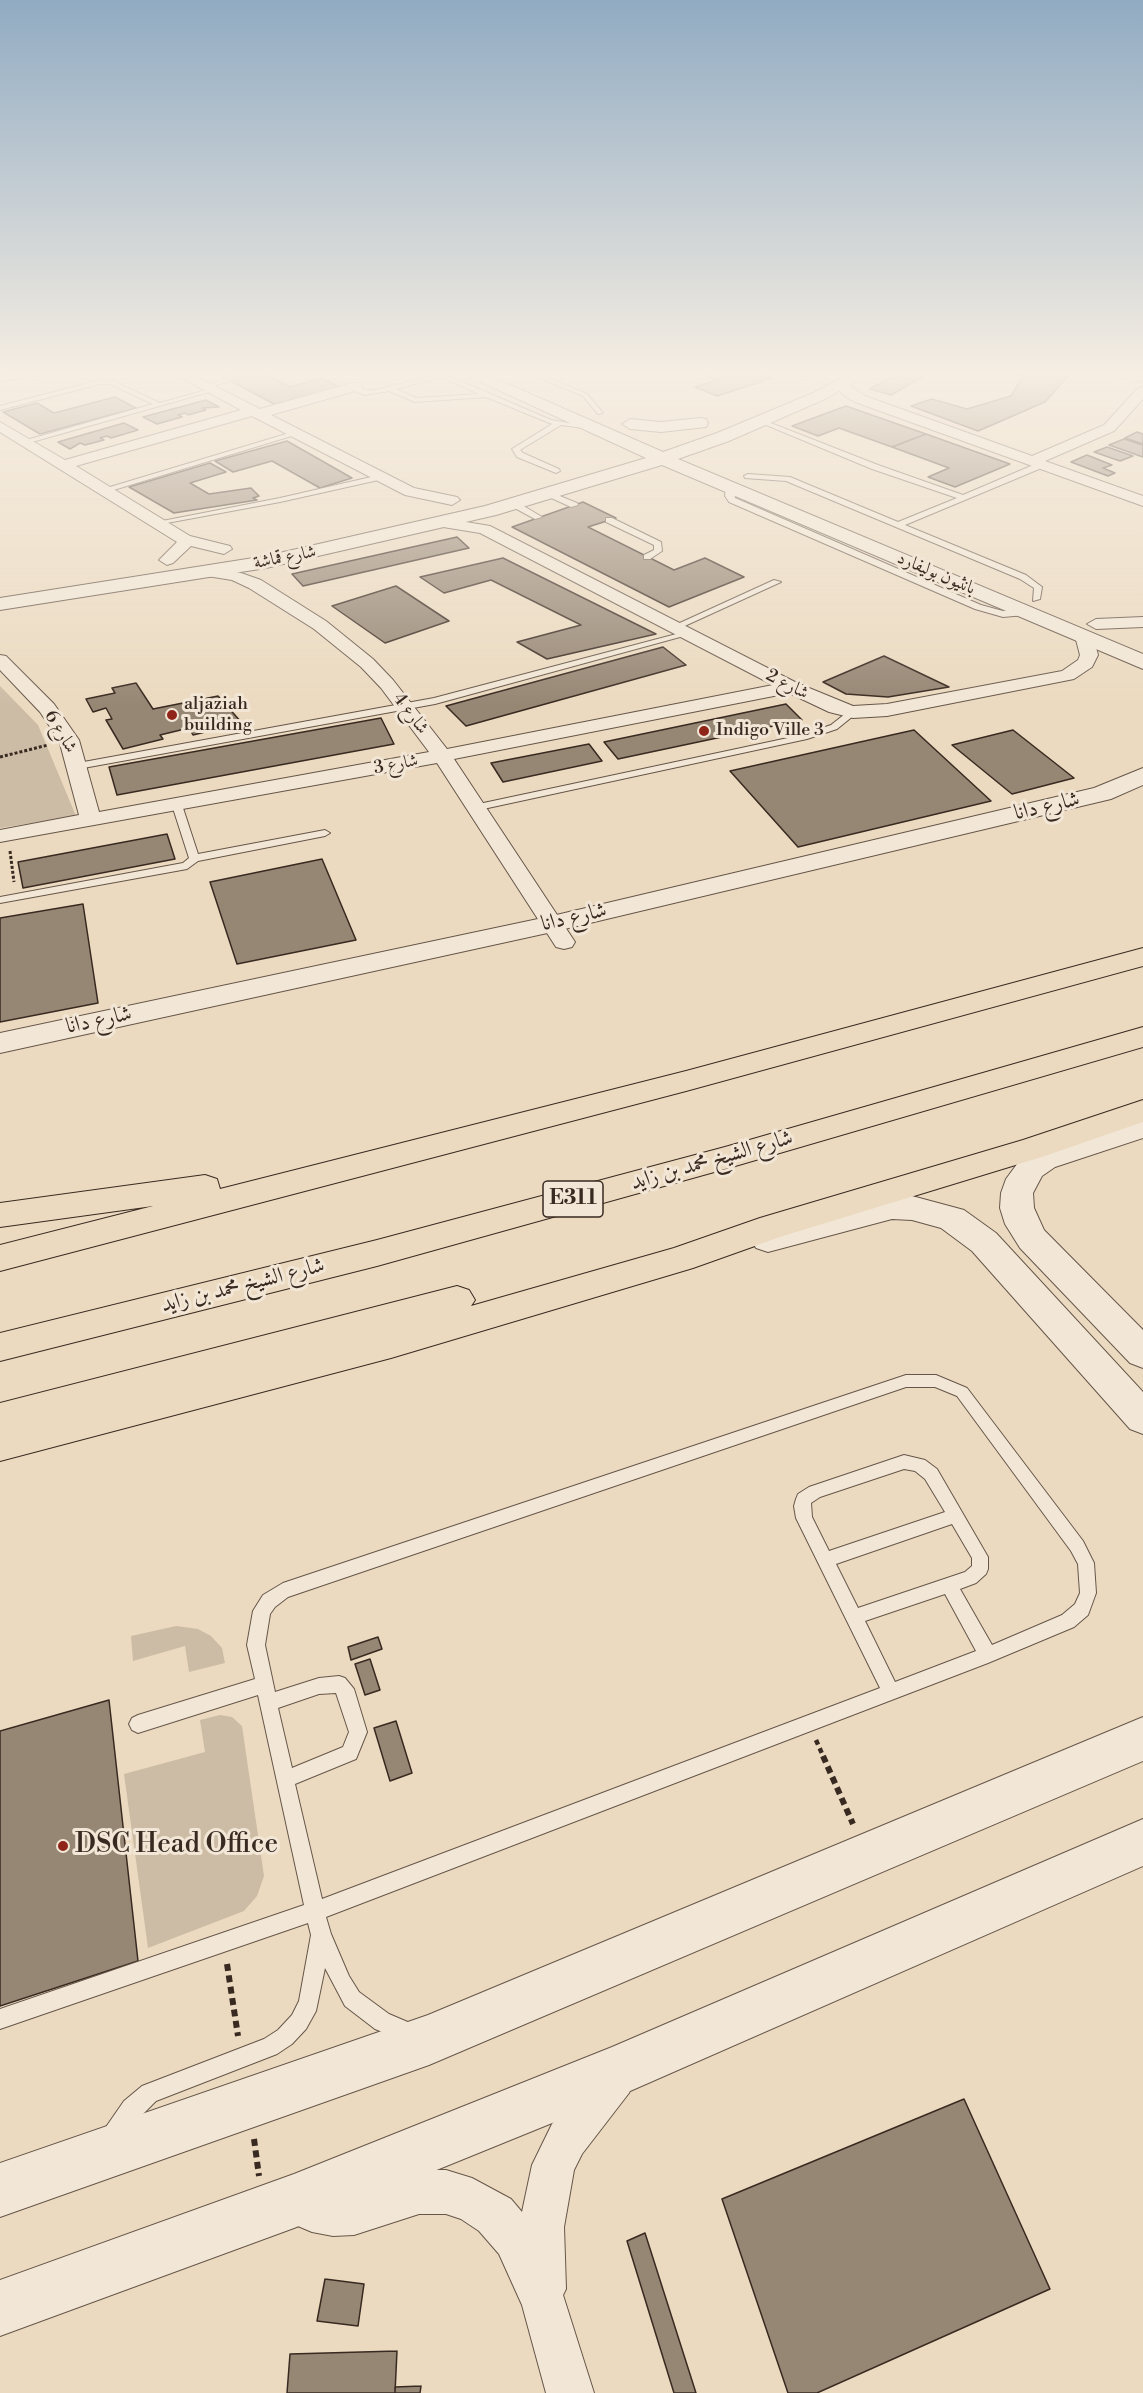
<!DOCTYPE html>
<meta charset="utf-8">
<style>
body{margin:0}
canvas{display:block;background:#ebdac0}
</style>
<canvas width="1143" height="2393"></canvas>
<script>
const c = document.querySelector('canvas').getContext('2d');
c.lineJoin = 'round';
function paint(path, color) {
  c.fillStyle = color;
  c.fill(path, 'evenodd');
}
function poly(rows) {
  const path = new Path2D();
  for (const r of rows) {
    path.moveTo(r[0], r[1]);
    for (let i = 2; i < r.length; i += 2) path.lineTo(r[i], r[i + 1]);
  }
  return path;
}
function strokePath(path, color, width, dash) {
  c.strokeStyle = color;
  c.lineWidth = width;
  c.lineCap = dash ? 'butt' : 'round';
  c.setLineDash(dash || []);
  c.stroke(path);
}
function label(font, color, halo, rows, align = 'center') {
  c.font = font + ' "Libre Bodoni",Amiri,serif';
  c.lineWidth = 6;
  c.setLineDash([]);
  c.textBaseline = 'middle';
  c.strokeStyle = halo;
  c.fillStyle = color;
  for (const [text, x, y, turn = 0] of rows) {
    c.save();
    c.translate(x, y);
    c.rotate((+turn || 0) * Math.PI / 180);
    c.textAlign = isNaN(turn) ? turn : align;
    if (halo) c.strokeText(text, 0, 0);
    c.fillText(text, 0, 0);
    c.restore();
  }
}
const green = poly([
 [0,686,38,725,76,816,0,828],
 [176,1626,198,1629,211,1636,222,1648,225,1663,189,1672,185,1646,133,1661,131,1636],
 [220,1715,232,1717,242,1726,264,1876,257,1896,244,1911,148,1948,124,1774,205,1752,200,1720]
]);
const building = poly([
 [242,371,259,371,290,387,322,378,341,388,276,405,221,376,242,371],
 [695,371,752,371,772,378,717,396,695,387,718,380,695,371],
 [903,371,928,374,891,395,870,389,903,371],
 [994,371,1071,373,1045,402,978,431,911,406,932,399,967,409,1011,396,1023,376,994,371],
 [115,397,136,408,40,434,3,412,37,403,54,413,115,397],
 [206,400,219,407,202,408,206,410,188,415,185,413,178,415,182,417,157,424,143,417,206,400],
 [846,406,926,434,892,447,839,428,818,436,792,426,846,406],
 [124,423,138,430,111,438,107,436,100,438,104,440,85,445,80,443,70,449,58,442,124,423],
 [1137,432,1143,434,1143,444,1125,438,1137,432],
 [926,434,1010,464,955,487,928,477,949,468,892,447,926,434],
 [1124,439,1143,445,1143,457,1109,445,1124,439],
 [287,441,352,478,320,488,272,461,233,472,215,461,287,441],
 [1107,447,1133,456,1120,461,1094,452,1107,447],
 [1087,455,1112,465,1103,468,1115,473,1108,476,1071,462,1087,455],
 [210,463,226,472,190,483,209,494,251,488,259,496,253,498,257,500,174,513,129,487,210,463],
 [583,502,616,518,588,527,674,570,705,558,744,577,669,607,512,527,583,502],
 [457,537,469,548,303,586,292,574,457,537],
 [503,558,656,634,547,659,517,642,581,625,491,580,444,593,420,577,503,558],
 [396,586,449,621,385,643,332,606,396,586],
 [663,647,686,665,466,726,446,706,663,647],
 [884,656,949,687,888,697,846,694,823,682,884,656],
 [136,683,153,709,218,696,242,723,193,735,189,728,160,735,163,739,123,749,106,720,112,719,106,708,93,712,86,699,115,693,112,688,136,683],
 [786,704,802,720,618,759,604,742,786,704],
 [381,718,394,744,117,795,109,767,381,718],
 [914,730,991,801,798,847,730,771,914,730],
 [1013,730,1074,778,1012,794,952,745,1013,730],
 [589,744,602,761,503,782,491,763,589,744],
 [167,834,175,859,23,888,18,862,167,834],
 [322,859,356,940,237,964,210,882,322,859],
 [83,904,98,1003,0,1022,0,918,83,904],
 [378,1637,382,1649,351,1660,348,1647,378,1637],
 [370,1659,380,1690,365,1695,355,1664,370,1659],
 [109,1700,138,1961,0,2006,0,1731,109,1700],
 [396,1721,412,1773,390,1781,374,1728,396,1721],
 [964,2099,1050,2289,817,2393,788,2393,722,2199,964,2099],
 [645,2233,696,2393,674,2393,627,2241,645,2233],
 [325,2279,364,2284,358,2326,317,2321,325,2279],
 [397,2351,395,2393,287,2393,290,2354,397,2351],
 [421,2386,420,2393,395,2393,395,2387,421,2386]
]);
const pathFar2 = poly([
 [0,757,48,745],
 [10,851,14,882]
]);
const pathFar1 = poly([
 [816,1740,824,1758]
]);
const path = poly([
 [823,1756,853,1824],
 [227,1964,238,2036],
 [254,2139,259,2176]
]);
const service = poly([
 [48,371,65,371,0,381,0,377,48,371],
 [429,371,444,374,551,420,594,427,591,429,561,425,520,450,523,453,559,469,560,471,556,473,517,457,512,449,552,424,486,397,415,402,389,391,364,395,348,388,351,386,372,391,435,375,429,371],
 [441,377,479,394,416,398,396,389,441,377],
 [524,371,532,371,587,394,603,413,598,414,583,396,524,371],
 [228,378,230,381,206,388,203,386,228,378],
 [100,380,113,381,160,403,213,388,216,390,25,444,23,443,23,441,153,404,110,384,100,384,0,410,0,406,100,380],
 [759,420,763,420,878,465,963,495,1038,463,1044,463,1044,467,905,525,1026,575,1042,587,1040,599,1033,601,1034,588,1020,579,786,481,745,478,744,476,748,474,790,477,898,522,957,498,872,469,759,422,759,420],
 [296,431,298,434,107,492,100,490,296,431],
 [380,475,383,475,383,479,280,502,156,525,152,523,280,498,380,475],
 [730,485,734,487,735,498,981,605,1003,611,1025,609,1029,612,1025,615,1003,617,975,609,729,502,725,496,726,487,730,485],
 [550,492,577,503,578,505,571,507,547,496,546,494,550,492],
 [511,502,517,502,542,517,535,519,511,506,511,502],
 [606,518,612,518,661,542,662,551,650,559,644,559,644,555,654,550,654,545,606,522,606,518],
 [774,580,781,582,678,629,671,627,774,580],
 [684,632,691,634,435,704,78,769,73,766,78,763,434,698,684,632],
 [850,710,858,712,837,729,807,739,474,811,469,808,474,805,802,735,831,725,850,710],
 [177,802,182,805,198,854,325,830,330,833,325,836,198,861,187,869,0,903,0,897,183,863,189,858,172,805,177,802],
 [906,1375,936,1375,967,1388,1083,1541,1094,1563,1096,1593,1088,1615,1074,1627,988,1663,326,1917,331,1934,349,1976,359,1992,389,2014,417,2026,420,2033,417,2040,410,2043,375,2029,345,2006,325,1968,316,2011,306,2029,292,2044,277,2054,156,2101,140,2117,122,2143,114,2146,106,2143,103,2135,106,2127,124,2101,142,2086,264,2039,278,2030,292,2015,299,2001,311,1935,308,1923,0,2029,0,2009,304,1905,258,1695,138,1733,132,1730,129,1724,132,1718,138,1715,255,1679,247,1645,253,1611,263,1595,283,1583,906,1375],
 [906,1387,935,1387,957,1396,1071,1551,1078,1564,1080,1593,1075,1604,1062,1615,992,1645,960,1589,976,1583,986,1574,988,1569,988,1557,937,1469,925,1460,904,1455,809,1487,798,1494,796,1499,794,1506,796,1518,880,1688,322,1899,295,1784,356,1759,367,1732,354,1689,345,1678,339,1676,319,1678,275,1692,265,1645,270,1614,275,1607,288,1597,906,1387],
 [904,1469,915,1471,925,1479,945,1512,829,1551,812,1517,811,1503,820,1497,904,1469],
 [952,1524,972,1558,972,1566,965,1572,858,1608,836,1564,952,1524],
 [945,1594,976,1651,895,1682,865,1621,945,1594],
 [336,1693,349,1732,343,1747,292,1768,278,1708,319,1694,336,1693]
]);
const minor = poly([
 [169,371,185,371,260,409,352,383,362,383,362,389,271,415,414,488,457,497,460,500,452,505,405,495,252,416,76,466,190,536,230,546,232,549,224,554,191,546,173,563,167,565,159,560,177,542,0,432,0,422,65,460,241,410,169,371],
 [788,371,821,371,822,373,816,377,794,375,788,371],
 [1101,371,1143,374,1143,382,1102,374,1101,371],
 [842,380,865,396,1032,456,1104,425,1138,388,1143,387,1143,399,1114,431,1045,461,1143,496,1143,506,855,402,843,395,835,384,842,380],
 [442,518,490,526,797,683,853,706,887,704,1062,671,1078,660,1080,655,1075,636,1084,631,1093,636,1098,655,1092,667,1074,679,887,716,853,718,829,712,789,693,454,759,575,942,572,947,564,949,556,947,437,763,0,842,0,830,79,815,59,740,40,712,0,670,0,655,6,656,54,704,79,740,99,812,429,752,381,688,361,667,314,629,249,588,232,580,201,575,199,572,207,567,241,573,261,580,326,621,373,659,393,680,447,749,773,685,480,533,437,526,434,523,442,518],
 [1143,617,1143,627,1096,629,1087,624,1096,619,1143,617],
 [614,2057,629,2063,635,2078,629,2093,582,2154,574,2170,564,2227,566,2289,563,2295,594,2393,546,2393,522,2305,499,2254,479,2231,461,2219,446,2214,419,2214,354,2235,333,2236,312,2232,279,2218,273,2202,279,2186,295,2180,315,2188,333,2192,354,2191,419,2170,446,2170,472,2178,511,2199,522,2212,532,2165,552,2124,599,2063,614,2057]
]);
const tertiary = poly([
 [457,371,478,371,663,452,717,433,813,393,855,371,875,371,825,399,729,441,678,459,1143,654,1143,669,662,465,496,515,266,568,0,610,0,598,266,556,485,506,646,458,457,371],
 [700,418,706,419,708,423,706,427,661,432,630,429,622,424,630,419,661,422,700,418],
 [1143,768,1143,785,1111,799,552,932,0,1053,0,1033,552,916,1094,788,1143,768],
 [1143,1115,1143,1138,1055,1167,1042,1176,1033,1193,1034,1208,1044,1230,1143,1330,1143,1368,1130,1363,1020,1248,1005,1224,1000,1208,1001,1193,1006,1179,1020,1160,1033,1151,1143,1115],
 [892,1195,912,1196,964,1210,996,1233,1143,1392,1143,1434,1130,1429,972,1251,941,1228,912,1220,892,1219,768,1252,756,1248,751,1239,756,1230,892,1195],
 [1143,1717,1143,1761,429,2065,0,2217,0,2163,428,2015,1143,1717],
 [1143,1819,1143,1866,621,2095,294,2228,0,2336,0,2280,294,2174,612,2047,1143,1819]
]);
const motorway = poly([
 [1143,948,1143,966,686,1091,0,1271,0,1245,153,1206,0,1227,0,1203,205,1175,217,1179,220,1189,686,1071,1143,948],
 [1143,1027,1143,1047,725,1169,377,1266,0,1361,0,1333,377,1240,725,1147,1143,1027],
 [1143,1100,1143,1122,1045,1156,783,1236,693,1268,391,1358,0,1461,0,1403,457,1286,469,1290,475,1300,471,1306,674,1248,760,1218,1023,1140,1143,1100]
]);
const markers = [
 [172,715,6,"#8f2418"],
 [704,731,6,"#8f2418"],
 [63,1846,6,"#8f2418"]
];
const farStreetnames = [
 ["شارع قماشة",285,558,-11],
 ["بانثيون بوليفارد",936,574,23],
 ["شارع 2",787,685,27],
 ["شارع 4",410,714,53],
 ["شارع 6",60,732,59],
 ["شارع 3",396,765,-10]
];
const farPoinames = [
 ["aljaziah",184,705],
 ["building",184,726],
 ["Indigo Ville 3",716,731]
];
const shields = [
 [573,1199,60]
];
const shieldNames = [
 ["E311",573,1199]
];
const streetNames = [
 ["شارع دانا",1047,807,-13],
 ["شارع دانا",574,918,-13],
 ["شارع دانا",99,1021,-12],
 ["شارع الشيخ محمد بن زايد",712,1161,-16],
 ["شارع الشيخ محمد بن زايد",243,1286,-14]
];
const nearPoinames = [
 ["DSC Head Office",75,1846]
];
paint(green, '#cdbca5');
paint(building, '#968674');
strokePath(building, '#392a21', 1.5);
strokePath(service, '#665649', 2);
strokePath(minor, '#665649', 2);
strokePath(tertiary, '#665649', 2);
strokePath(motorway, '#392a21', 2);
strokePath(pathFar2, '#392a21', 3, [3, 2]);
strokePath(pathFar1, '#392a21', 4.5, [5, 4]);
strokePath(path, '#392a21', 6, [7, 4.5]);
paint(service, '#f2e7d6');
paint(minor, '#f2e7d6');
paint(tertiary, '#f2e7d6');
paint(motorway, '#ebdac0');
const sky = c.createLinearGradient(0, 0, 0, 706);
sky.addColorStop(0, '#91abc2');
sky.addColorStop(0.53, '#f6eee3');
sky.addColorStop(1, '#f6eee300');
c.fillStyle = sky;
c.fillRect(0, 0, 1143, 706);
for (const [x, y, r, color] of markers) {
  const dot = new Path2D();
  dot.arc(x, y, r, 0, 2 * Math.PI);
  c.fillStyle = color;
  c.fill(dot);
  strokePath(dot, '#f2e7d6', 2);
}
label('18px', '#392a21', '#f2e7d6', farStreetnames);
label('18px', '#392a21', '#f2e7d6', farPoinames, 'left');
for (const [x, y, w] of shields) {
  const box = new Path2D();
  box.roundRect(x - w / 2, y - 18, w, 36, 4.5);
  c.fillStyle = '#f2e7d6';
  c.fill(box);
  strokePath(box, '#392a21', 1.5);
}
label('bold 21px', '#392a21', null, shieldNames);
label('22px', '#392a21', '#f2e7d6', streetNames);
label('27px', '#392a21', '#f2e7d6', nearPoinames, 'left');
</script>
